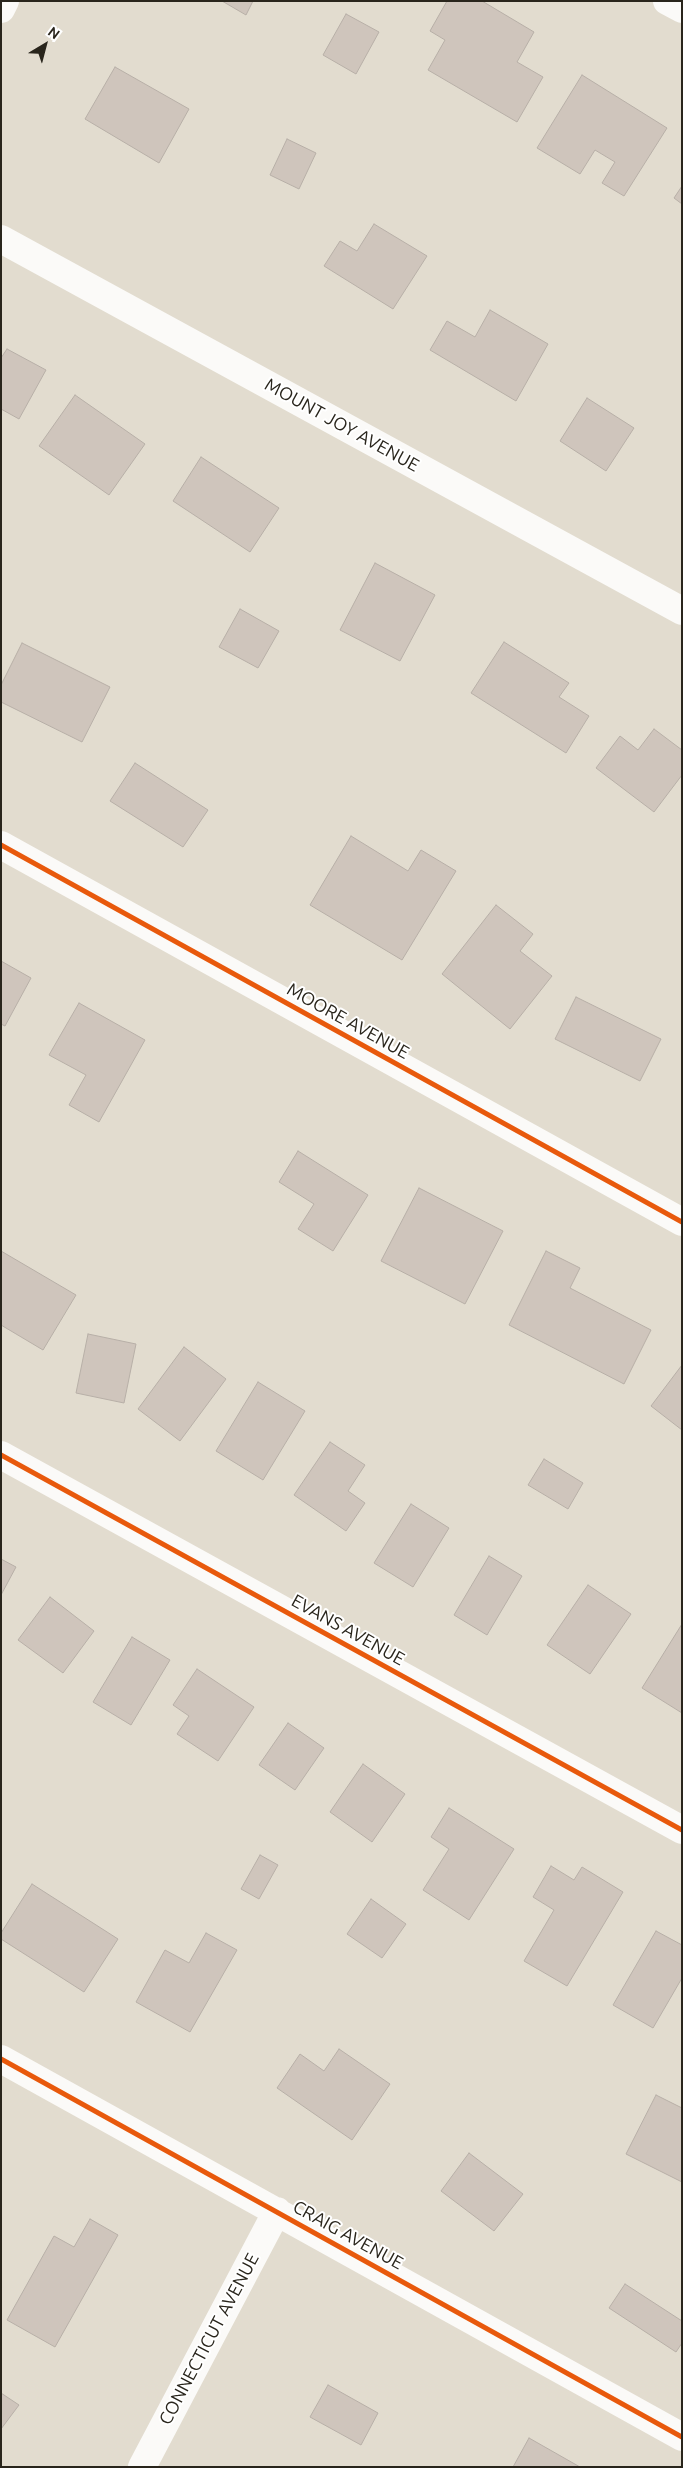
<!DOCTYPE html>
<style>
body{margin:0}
#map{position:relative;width:683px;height:2468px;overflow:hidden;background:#e2dccf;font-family:Ubuntu,sans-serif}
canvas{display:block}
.frame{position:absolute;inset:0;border:2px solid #29251c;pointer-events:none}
.north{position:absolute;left:20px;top:20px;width:50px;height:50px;-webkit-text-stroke:4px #fff;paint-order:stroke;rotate:37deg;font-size:14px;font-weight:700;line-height:20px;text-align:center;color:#29251c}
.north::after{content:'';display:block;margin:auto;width:18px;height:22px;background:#29251c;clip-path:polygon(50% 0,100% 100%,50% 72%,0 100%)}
</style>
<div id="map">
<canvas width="683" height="2468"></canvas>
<div class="frame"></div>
<div class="north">N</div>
</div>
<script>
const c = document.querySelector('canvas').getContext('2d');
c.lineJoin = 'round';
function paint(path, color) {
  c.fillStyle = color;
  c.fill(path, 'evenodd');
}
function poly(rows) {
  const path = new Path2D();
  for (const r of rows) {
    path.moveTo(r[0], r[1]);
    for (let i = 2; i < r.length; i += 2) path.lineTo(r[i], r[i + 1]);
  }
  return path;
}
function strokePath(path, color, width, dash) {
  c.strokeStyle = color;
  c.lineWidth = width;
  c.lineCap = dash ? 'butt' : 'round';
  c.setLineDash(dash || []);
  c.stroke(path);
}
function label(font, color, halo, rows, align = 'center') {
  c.font = font + ' Ubuntu,sans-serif';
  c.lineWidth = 4;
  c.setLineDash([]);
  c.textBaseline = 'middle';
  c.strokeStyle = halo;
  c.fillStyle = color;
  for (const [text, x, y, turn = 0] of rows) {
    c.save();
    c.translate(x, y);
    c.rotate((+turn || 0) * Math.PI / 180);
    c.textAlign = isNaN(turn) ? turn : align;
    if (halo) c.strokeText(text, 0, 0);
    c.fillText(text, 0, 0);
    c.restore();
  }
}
const building = poly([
 [222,1,253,1,246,15,222,1],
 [447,1,482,1,534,32,517,62,543,77,517,122,428,70,445,40,430,31,447,1],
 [346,14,379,32,356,74,323,55,346,14],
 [115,67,189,109,159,163,85,119,115,67],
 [582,75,667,128,624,196,602,183,615,162,595,150,580,174,537,148,582,75],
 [287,139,316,153,299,189,270,175,287,139],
 [682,186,682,204,674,198,682,186],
 [374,224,427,256,393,309,324,266,340,241,357,251,374,224],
 [490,310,548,344,516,401,430,350,447,321,475,337,490,310],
 [7,349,46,370,19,419,1,409,1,358,7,349],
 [75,395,145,444,109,495,39,446,75,395],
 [587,398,634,428,606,471,560,441,587,398],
 [201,457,279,508,250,552,173,501,201,457],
 [375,563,435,595,400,661,340,630,375,563],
 [240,609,279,631,258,668,219,647,240,609],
 [504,642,569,683,559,697,589,716,566,753,471,693,504,642],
 [22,643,110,687,82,742,1,702,1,685,22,643],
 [654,729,682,750,682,775,654,812,596,768,620,736,638,750,654,729],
 [135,763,208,810,183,847,110,801,135,763],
 [351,836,408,871,421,850,456,871,402,960,310,905,351,836],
 [496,905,533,934,520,951,552,976,510,1029,442,974,496,905],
 [1,961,31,978,5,1026,1,1024,1,961],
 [576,997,661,1039,640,1081,555,1039,576,997],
 [79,1003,145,1040,99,1122,69,1105,86,1075,49,1055,79,1003],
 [298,1151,368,1195,333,1251,298,1229,314,1204,279,1182,298,1151],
 [419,1188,503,1231,465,1304,381,1261,419,1188],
 [1,1251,76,1295,43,1350,1,1325,1,1251],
 [546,1251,580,1268,570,1288,651,1330,624,1384,509,1325,546,1251],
 [88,1334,136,1344,124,1403,76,1393,88,1334],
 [184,1347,226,1379,180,1441,138,1409,184,1347],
 [682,1365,682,1430,651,1406,682,1365],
 [258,1382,305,1411,263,1480,216,1451,258,1382],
 [330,1442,365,1465,348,1491,365,1503,346,1531,294,1495,330,1442],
 [544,1459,583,1483,568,1509,528,1485,544,1459],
 [411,1504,449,1528,413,1587,374,1563,411,1504],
 [489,1556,522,1576,487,1635,454,1615,489,1556],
 [1,1559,16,1567,1,1595,1,1559],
 [588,1585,631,1614,590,1674,547,1645,588,1585],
 [50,1597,94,1631,63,1673,18,1640,50,1597],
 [682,1624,682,1713,642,1688,682,1624],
 [132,1637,170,1660,131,1725,93,1702,132,1637],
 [197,1669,254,1707,218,1761,177,1734,189,1716,173,1705,197,1669],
 [288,1723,324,1748,295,1790,259,1765,288,1723],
 [363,1764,405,1794,372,1842,330,1812,363,1764],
 [449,1808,514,1849,469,1920,423,1890,449,1849,431,1837,449,1808],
 [260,1855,278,1865,259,1899,241,1889,260,1855],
 [551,1866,574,1880,582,1867,623,1892,567,1986,524,1961,554,1910,533,1897,551,1866],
 [32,1884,118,1939,84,1992,1,1939,1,1933,32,1884],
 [371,1899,406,1924,382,1958,347,1934,371,1899],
 [656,1931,682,1945,682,1978,653,2028,613,2005,656,1931],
 [206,1933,237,1950,190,2032,136,2002,165,1950,189,1963,206,1933],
 [339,2049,390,2084,352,2140,277,2088,300,2054,324,2071,339,2049],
 [656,2095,682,2108,682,2182,626,2154,656,2095],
 [469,2153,523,2194,494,2231,441,2191,469,2153],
 [90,2219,118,2235,55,2347,7,2320,54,2236,74,2247,90,2219],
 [625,2284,682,2321,682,2343,676,2352,609,2308,625,2284],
 [328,2385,378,2413,361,2445,310,2417,328,2385],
 [1,2393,19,2405,1,2429,1,2393],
 [529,2438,580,2467,513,2467,529,2438]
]);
const minor = poly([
 [667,1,682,9],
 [1,9,5,1],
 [1,239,682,611],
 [1,845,682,1222],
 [1,1455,682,1830],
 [1,2059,682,2437],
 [142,2467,277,2211]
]);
const cycleway = poly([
 [1,845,682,1222],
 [1,1455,682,1830],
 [1,2059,682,2437]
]);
const streetNames = [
 ["MOUNT JOY AVENUE",342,425,29],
 ["MOORE AVENUE",348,1021,29],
 ["EVANS AVENUE",348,1630,29],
 ["CRAIG AVENUE",348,2235,29],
 ["CONNECTICUT AVENUE",209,2339,-62]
];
paint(building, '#cfc5bc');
strokePath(building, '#b7afa7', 1);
strokePath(minor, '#fbfaf8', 28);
strokePath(cycleway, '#e8590c', 5);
label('18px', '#29251c', '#fff', streetNames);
</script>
